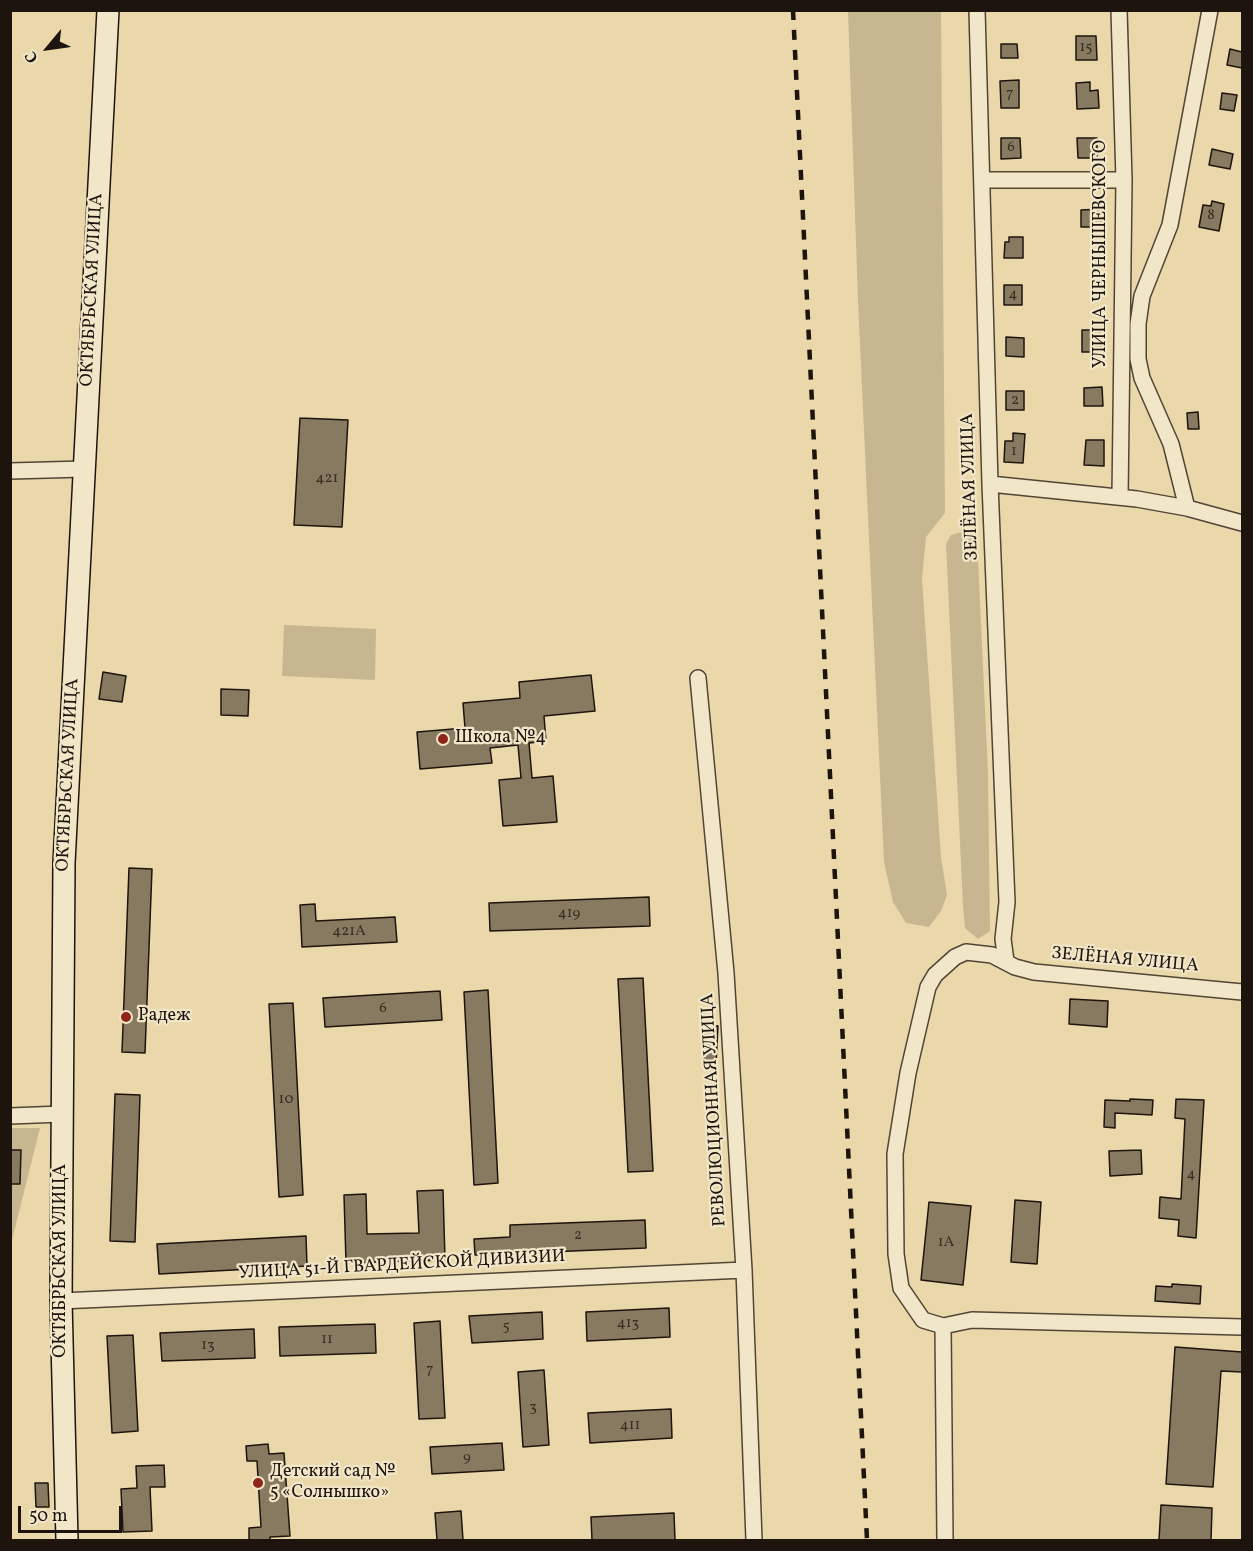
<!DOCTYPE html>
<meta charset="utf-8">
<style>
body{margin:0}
#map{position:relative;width:1253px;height:1551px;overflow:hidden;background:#ead8ab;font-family:Vollkorn,serif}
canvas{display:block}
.frame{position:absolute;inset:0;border:12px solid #1e140e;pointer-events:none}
.north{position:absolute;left:18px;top:18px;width:60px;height:60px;-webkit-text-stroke:4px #f1e6c8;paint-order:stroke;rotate:241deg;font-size:16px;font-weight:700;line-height:24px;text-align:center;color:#1e140e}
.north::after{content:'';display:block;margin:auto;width:21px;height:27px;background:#1e140e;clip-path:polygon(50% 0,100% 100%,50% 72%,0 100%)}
.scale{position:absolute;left:18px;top:1506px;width:104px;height:27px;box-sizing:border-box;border:3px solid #1e140e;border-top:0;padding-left:8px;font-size:18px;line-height:21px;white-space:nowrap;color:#1e140e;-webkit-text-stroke:4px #f1e6c8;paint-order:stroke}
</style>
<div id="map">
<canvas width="1253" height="1551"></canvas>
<div class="frame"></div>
<div class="north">С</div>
<div class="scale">50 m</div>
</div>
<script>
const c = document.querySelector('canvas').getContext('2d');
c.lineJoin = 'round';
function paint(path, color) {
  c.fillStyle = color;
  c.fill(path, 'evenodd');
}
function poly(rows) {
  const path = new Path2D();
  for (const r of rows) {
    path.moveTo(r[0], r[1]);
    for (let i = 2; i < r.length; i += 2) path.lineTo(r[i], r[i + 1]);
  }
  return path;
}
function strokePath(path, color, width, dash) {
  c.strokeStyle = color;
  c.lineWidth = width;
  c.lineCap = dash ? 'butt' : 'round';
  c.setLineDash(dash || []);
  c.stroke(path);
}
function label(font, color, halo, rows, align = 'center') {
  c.font = font + ' Vollkorn,serif';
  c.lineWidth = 4.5;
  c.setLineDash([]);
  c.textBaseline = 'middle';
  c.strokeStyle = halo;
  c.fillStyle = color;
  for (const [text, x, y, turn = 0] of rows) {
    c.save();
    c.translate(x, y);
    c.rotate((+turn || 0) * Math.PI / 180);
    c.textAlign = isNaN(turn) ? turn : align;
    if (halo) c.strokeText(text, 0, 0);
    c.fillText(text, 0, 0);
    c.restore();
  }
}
const green = poly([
 [848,11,941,11,945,513,926,537,922,579,941,857,947,895,941,911,929,927,906,923,893,902,884,862,858,301],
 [965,531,972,538,978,559,988,773,990,931,978,939,965,928,963,907,946,544,951,535],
 [284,625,376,629,375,680,282,676],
 [11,1128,40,1128,11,1244]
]);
const building = poly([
 [1076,36,1096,36,1097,60,1076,60,1076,36],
 [1001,44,1017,44,1018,58,1001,58,1001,44],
 [1230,49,1242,52,1242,68,1227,65,1230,49],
 [1019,80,1019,108,1001,108,1000,81,1019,80],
 [1090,82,1090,91,1098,90,1099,108,1077,109,1076,83,1090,82],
 [1222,93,1237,95,1234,111,1220,109,1222,93],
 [1001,138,1020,138,1021,158,1001,159,1001,138],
 [1077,138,1097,138,1097,158,1078,158,1077,138],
 [1212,149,1233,154,1230,169,1209,165,1212,149],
 [1212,201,1224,204,1219,231,1199,227,1203,205,1211,206,1212,201],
 [1101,209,1101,227,1081,227,1081,210,1101,209],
 [1009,237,1023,237,1023,258,1004,258,1005,242,1009,242,1009,237],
 [1004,285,1022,285,1022,305,1004,305,1004,285],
 [1082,330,1100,330,1101,352,1082,352,1082,330],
 [1006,337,1024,338,1024,357,1006,356,1006,337],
 [1102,387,1103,406,1084,406,1084,388,1102,387],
 [1006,391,1024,391,1024,410,1006,410,1006,391],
 [1198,412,1199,429,1188,429,1187,413,1198,412],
 [300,418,348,420,342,527,294,525,300,418],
 [1013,433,1025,434,1023,463,1004,462,1005,441,1013,441,1013,433],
 [1086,440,1104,440,1104,466,1084,465,1086,440],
 [103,672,126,676,122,702,99,699,103,672],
 [591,675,595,711,544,716,546,741,529,743,532,778,553,776,557,822,503,826,499,780,521,778,518,745,490,748,492,763,420,769,417,732,465,728,463,703,520,698,519,682,591,675],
 [221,689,249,690,248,716,221,715,221,689],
 [129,868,152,869,145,1053,122,1052,129,868],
 [649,897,650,926,490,931,489,903,649,897],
 [315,904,316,921,395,917,397,942,302,947,300,905,315,904],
 [643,978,653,1171,628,1172,618,979,643,978],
 [488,990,498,1183,474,1185,464,992,488,990],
 [440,991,442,1020,325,1027,323,998,440,991],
 [1070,999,1108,1001,1107,1027,1069,1024,1070,999],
 [293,1003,303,1195,279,1197,269,1004,293,1003],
 [706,1025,718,1026,716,1064,704,1063,706,1025],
 [115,1094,140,1095,135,1242,110,1241,115,1094],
 [1130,1099,1153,1100,1152,1115,1115,1113,1115,1128,1104,1127,1105,1100,1130,1101,1130,1099],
 [1176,1099,1204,1100,1196,1238,1178,1236,1179,1220,1159,1218,1160,1197,1181,1199,1185,1119,1175,1118,1176,1099],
 [10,1150,21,1150,20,1184,10,1184,10,1150],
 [1141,1150,1142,1174,1110,1176,1109,1151,1141,1150],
 [443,1190,445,1260,346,1263,344,1195,366,1194,367,1234,419,1233,417,1191,443,1190],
 [1015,1200,1041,1202,1037,1264,1011,1262,1015,1200],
 [929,1202,971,1206,963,1285,921,1280,929,1202],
 [645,1220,646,1248,475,1255,474,1239,510,1237,510,1225,645,1220],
 [306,1236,307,1266,159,1274,157,1244,306,1236],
 [1172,1284,1201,1286,1200,1304,1155,1301,1156,1286,1172,1287,1172,1284],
 [669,1308,670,1337,587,1341,586,1312,669,1308],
 [542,1312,543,1339,472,1343,469,1316,542,1312],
 [440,1321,445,1418,419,1419,414,1323,440,1321],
 [375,1324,376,1353,280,1356,279,1327,375,1324],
 [254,1329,255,1358,162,1361,160,1333,254,1329],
 [133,1335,138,1431,112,1433,107,1336,133,1335],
 [1175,1347,1242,1352,1242,1372,1221,1371,1213,1487,1166,1484,1175,1347],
 [544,1370,549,1445,523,1447,518,1372,544,1370],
 [671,1409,672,1438,590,1443,588,1413,671,1409],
 [502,1443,504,1470,432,1474,430,1447,502,1443],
 [268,1444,269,1454,284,1453,290,1536,270,1537,270,1540,249,1540,249,1528,261,1527,257,1461,247,1461,246,1446,268,1444],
 [164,1465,165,1487,150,1487,152,1531,123,1532,121,1489,137,1488,136,1466,164,1465],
 [35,1483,48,1483,49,1507,36,1507,35,1483],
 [1161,1505,1212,1508,1211,1540,1159,1540,1161,1505],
 [461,1511,463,1540,437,1540,435,1513,461,1511],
 [674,1513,675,1540,592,1540,591,1517,674,1513]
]);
const minor = poly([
 [977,10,990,484,1007,902,1003,939,1006,961],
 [1119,10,1124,180,1120,497],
 [982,180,1124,180],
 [10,471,84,469],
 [990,484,1137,499,1187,508,1242,523],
 [1187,508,1171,444,1142,378,1138,359,1138,324,1142,296,1170,225,1210,10],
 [698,678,726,973,744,1270,754,1540],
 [1242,992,1034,972,1015,967,992,955,966,952,955,957,935,975,928,987,908,1073,895,1154,896,1254,901,1288,923,1320,943,1326,972,1320,1242,1327],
 [10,1116,62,1114],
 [61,1301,744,1270],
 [943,1326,945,1540]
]);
const secondary = poly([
 [67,1540,61,1301,64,863,108,10]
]);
const rail = poly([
 [793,10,867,1540]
]);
const markers = [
 [443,739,6,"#8f2418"],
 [126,1017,6,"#8f2418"],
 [258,1483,6,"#8f2418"]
];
const numberNames = [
 ["15",1086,48],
 ["7",1010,94],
 ["6",1011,148],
 ["8",1211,216],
 ["4",1013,295],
 ["2",1015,401],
 ["1",1014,452],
 ["421",327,479],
 ["419",569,914],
 ["421А",349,932],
 ["6",383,1009],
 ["10",286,1100],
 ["4",1191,1175],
 ["2",578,1236],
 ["1А",946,1243],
 ["413",628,1324],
 ["5",506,1327],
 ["11",327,1340],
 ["13",208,1346],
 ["7",430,1370],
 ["3",533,1408],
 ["411",630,1426],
 ["9",467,1458]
];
const streetNames = [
 ["УЛИЦА ЧЕРНЫШЕВСКОГО",1102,254,-90],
 ["ОКТЯБРЬСКАЯ УЛИЦА",93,290,-87],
 ["ЗЕЛЁНАЯ УЛИЦА",971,487,-92],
 ["ОКТЯБРЬСКАЯ УЛИЦА",69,775,-87],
 ["ЗЕЛЁНАЯ УЛИЦА",1125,961,5],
 ["РЕВОЛЮЦИОННАЯ УЛИЦА",715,1110,-93],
 ["ОКТЯБРЬСКАЯ УЛИЦА",62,1261,-90],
 ["УЛИЦА 51-Й ГВАРДЕЙСКОЙ ДИВИЗИИ",402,1266,-3]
];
const poiNames = [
 ["Школа №4",455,739],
 ["Радеж",138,1017],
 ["Детский сад №",270,1473],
 ["5 «Солнышко»",270,1494]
];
paint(green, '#c7b790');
paint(building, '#887a60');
strokePath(building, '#1e140e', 1.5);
strokePath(minor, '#514535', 18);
strokePath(secondary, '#1e140e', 24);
strokePath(minor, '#f1e6c8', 15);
strokePath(secondary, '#f1e6c8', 21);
strokePath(rail, '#1e140e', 4.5, [10, 10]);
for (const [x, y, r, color] of markers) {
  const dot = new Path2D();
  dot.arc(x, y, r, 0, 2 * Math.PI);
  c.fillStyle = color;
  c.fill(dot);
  strokePath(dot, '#f1e6c8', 2);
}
label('15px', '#382e22', null, numberNames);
label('18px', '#1e140e', '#f1e6c8', streetNames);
label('18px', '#1e140e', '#f1e6c8', poiNames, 'left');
</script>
